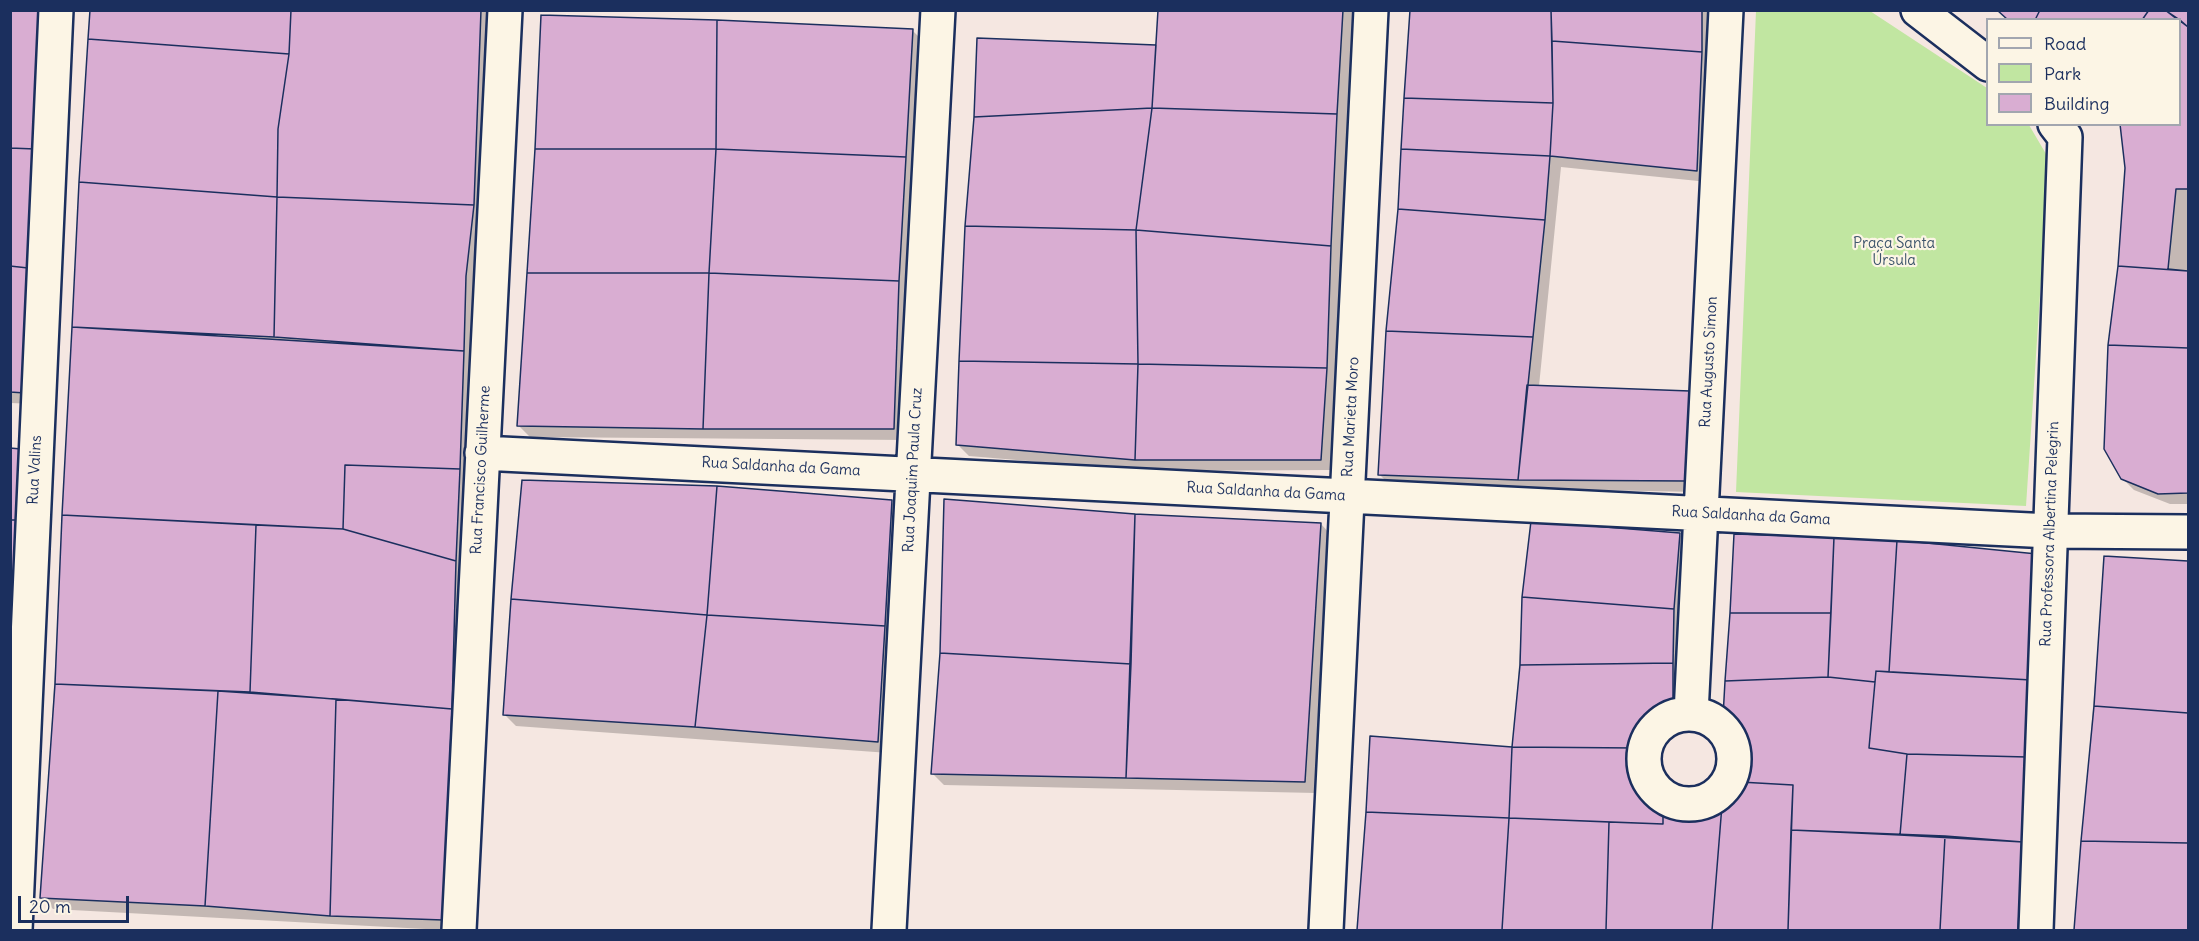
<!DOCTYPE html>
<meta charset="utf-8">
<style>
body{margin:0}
#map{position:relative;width:2199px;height:941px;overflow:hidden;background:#f5e7e1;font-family:Delius,sans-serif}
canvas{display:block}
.frame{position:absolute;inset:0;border:12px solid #1b2f5e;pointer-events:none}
.legend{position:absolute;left:1986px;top:18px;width:195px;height:108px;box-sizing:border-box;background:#fcf5e5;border:2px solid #a2a6af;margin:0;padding:8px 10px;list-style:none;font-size:18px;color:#1b2f5e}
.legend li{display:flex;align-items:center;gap:12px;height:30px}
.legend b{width:30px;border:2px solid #a2a6af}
.scale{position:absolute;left:18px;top:896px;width:111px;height:27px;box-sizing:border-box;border:3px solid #1b2f5e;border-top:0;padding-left:8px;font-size:18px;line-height:21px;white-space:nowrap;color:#1b2f5e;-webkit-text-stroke:4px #fcf5e5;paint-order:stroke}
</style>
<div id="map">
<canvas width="2199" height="941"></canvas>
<div class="frame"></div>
<ul class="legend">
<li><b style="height:8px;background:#fcf5e5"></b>Road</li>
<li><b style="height:16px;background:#c1e6a1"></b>Park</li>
<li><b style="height:16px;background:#d9add2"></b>Building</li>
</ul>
<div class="scale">20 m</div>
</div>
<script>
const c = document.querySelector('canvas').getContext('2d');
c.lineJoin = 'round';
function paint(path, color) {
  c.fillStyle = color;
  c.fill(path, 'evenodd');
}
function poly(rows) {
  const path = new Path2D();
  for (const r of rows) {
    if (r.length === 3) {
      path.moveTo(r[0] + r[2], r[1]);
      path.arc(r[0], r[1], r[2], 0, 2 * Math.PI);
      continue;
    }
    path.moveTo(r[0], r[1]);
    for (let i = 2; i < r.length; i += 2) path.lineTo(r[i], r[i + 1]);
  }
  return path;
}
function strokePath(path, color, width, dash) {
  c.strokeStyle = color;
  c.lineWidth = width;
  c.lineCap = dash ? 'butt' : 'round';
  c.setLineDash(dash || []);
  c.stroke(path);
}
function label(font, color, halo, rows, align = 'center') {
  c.font = font + ' Delius,sans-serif';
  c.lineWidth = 4.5;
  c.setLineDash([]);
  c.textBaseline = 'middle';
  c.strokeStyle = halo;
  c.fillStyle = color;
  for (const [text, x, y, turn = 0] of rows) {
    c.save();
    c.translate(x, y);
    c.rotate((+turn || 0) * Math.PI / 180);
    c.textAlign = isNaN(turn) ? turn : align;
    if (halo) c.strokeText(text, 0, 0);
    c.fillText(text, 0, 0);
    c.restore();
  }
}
const green = poly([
 [1756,11,1870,11,1987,88,1988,124,2029,125,2049,159,2026,506,1736,492]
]);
const shadow = poly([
 [10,10,52,10,36,404,10,403],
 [92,10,492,10,444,930,53,909,42,897],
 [1160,10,1355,10,1332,470,1147,471,969,456,957,444,1157,46],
 [1410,10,1715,10,1708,182,1561,167,1539,386,1689,392,1701,404,1697,492,1391,486,1379,474,1399,209],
 [1996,10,2188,10,2188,504,2170,504,2134,490,2122,478,2180,124,2180,20,2008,20],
 [542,16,913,31,924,42,905,440,530,437,519,426],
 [10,450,20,450,13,906],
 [891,502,903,513,889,753,516,726,504,714],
 [1135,516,1321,524,1332,536,1316,793,944,785,932,773,942,653],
 [1679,534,1690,546,1684,719,1654,744,1647,760,1646,781,1655,802,1673,815,1704,815,1728,803,1738,790,1746,773,1745,750,2037,555,2029,930,1358,930,1371,737,1514,749,1523,597],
 [2105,558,2188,563,2188,930,2075,930]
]);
const building = poly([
 [10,10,39,10,35,149,10,148,10,10],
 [90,10,291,10,289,54,88,39,90,10],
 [291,10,481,10,474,205,277,197,278,129,289,54,291,10],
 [1158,10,1343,10,1337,114,1152,108,1158,10],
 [1410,10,1551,10,1553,103,1404,98,1410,10],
 [1551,10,1702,10,1702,52,1552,41,1551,10],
 [1997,10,2040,10,2035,20,2008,20,1997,10],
 [2040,10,2149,10,2142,20,2035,20,2040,10],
 [2149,10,2165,10,2178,20,2142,20,2149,10],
 [2165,10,2188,10,2188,27,2180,20,2165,10],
 [541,15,717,20,716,149,535,149,541,15],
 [717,20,913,29,906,157,716,149,717,20],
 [2180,21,2188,27,2188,271,2118,266,2125,168,2120,124,2180,124,2180,21],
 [977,38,1156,45,1152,108,974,117,977,38],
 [88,39,289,54,278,129,277,197,79,182,88,39],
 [1552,41,1702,52,1697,171,1550,156,1553,103,1552,41],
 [1404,98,1553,103,1550,156,1401,149,1404,98],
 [1152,108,1337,114,1331,246,1136,230,1152,108],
 [1152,108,1136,230,965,226,974,117,1152,108],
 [10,148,35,149,28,268,10,266,10,148],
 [535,149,716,149,709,273,527,273,535,149],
 [716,149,906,157,899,281,709,273,716,149],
 [1401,149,1550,156,1545,220,1398,209,1401,149],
 [79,182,277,197,274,337,72,327,79,182],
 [2176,189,2188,189,2188,271,2168,269,2176,189],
 [277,197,474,205,466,276,464,351,274,337,277,197],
 [1398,209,1545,220,1533,337,1386,331,1398,209],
 [965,226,1136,230,1138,364,959,361,965,226],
 [1136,230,1331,246,1327,368,1138,364,1136,230],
 [10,266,28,268,25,393,10,392,10,266],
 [2118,266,2188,271,2188,348,2108,345,2118,266],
 [527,273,709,273,703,429,517,426,527,273],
 [709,273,899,281,894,429,703,429,709,273],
 [72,327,464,351,460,469,345,465,343,529,62,515,72,327],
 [1386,331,1533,337,1518,480,1378,475,1386,331],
 [2108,345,2188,348,2188,493,2158,494,2121,479,2104,449,2108,345],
 [959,361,1138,364,1135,460,956,445,959,361],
 [1138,364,1327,368,1321,460,1135,460,1138,364],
 [1527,385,1690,391,1686,481,1518,480,1527,385],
 [10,448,21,449,18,520,10,520,10,448],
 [345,465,460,469,456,561,343,529,345,465],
 [522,480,717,486,707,615,511,599,522,480],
 [717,486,892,500,885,626,707,615,717,486],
 [944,499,1135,514,1131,664,940,653,944,499],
 [1135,514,1321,523,1305,782,1126,778,1135,514],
 [62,515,256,525,250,692,55,684,62,515],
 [10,520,18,520,12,608,10,608,10,520],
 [1531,521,1680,533,1674,609,1522,597,1531,521],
 [256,525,343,529,456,561,452,709,250,692,256,525],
 [1734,534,1834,537,1831,613,1730,613,1734,534],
 [1834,537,1897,540,1889,672,1876,671,1875,682,1828,677,1834,537],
 [1897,540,2037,554,2031,680,1889,672,1897,540],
 [2104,556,2188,561,2188,713,2094,706,2104,556],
 [1522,597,1674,609,1673,663,1520,665,1522,597],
 [511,599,707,615,695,727,503,715,511,599],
 [10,608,12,608,12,675,10,675,10,608],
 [1730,613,1831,613,1828,677,1725,681,1730,613],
 [707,615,885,626,878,742,695,727,707,615],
 [940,653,1131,664,1126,778,931,774,940,653],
 [1673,663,1673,707,1643,732,1636,748,1512,747,1520,665,1673,663],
 [1876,671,2031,680,2027,757,1907,754,1869,748,1876,671],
 [1828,677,1875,682,1869,748,1907,754,1900,835,1791,830,1793,785,1740,782,1745,773,1744,750,1739,735,1723,717,1725,681,1828,677],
 [55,684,218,691,205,906,40,898,55,684],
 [218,691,336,699,330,916,205,906,218,691],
 [336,699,452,709,443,920,330,916,336,699],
 [2094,706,2188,713,2188,843,2081,841,2094,706],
 [1370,736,1512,747,1509,818,1366,812,1370,736],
 [1512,747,1636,748,1636,768,1644,789,1663,807,1663,824,1509,818,1512,747],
 [1907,754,2027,757,2023,842,1900,835,1907,754],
 [1740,782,1793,785,1788,930,1712,930,1722,805,1737,790,1740,782],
 [1722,805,1712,930,1606,930,1609,822,1663,824,1663,807,1674,813,1688,815,1704,814,1722,805],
 [1366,812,1509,818,1502,930,1357,930,1366,812],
 [1509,818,1609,822,1606,930,1502,930,1509,818],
 [1791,830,1945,836,1940,930,1788,930,1791,830],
 [1945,836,2023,842,2018,930,1940,930,1945,836],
 [2081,841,2188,843,2188,930,2074,930,2081,841]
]);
const minor = poly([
 [1918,10,1988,64],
 [482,453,2050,531,2188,532],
 [1691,714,1726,10],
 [1689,759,45],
 [15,930,56,10],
 [459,930,505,10],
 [889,930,938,10],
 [1326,930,1371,10],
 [2036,930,2065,137,2055,124]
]);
const parkNames = [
 ["Praça Santa",1894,244],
 ["Úrsula",1894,261]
];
const streetNames = [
 ["Rua Augusto Simon",1709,362,-87],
 ["Rua Marieta Moro",1351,417,-87],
 ["Rua Saldanha da Gama",781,467,3],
 ["Rua Valins",35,470,-87],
 ["Rua Francisco Guilherme",481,470,-87],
 ["Rua Joaquim Paula Cruz",913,470,-87],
 ["Rua Saldanha da Gama",1266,492,3],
 ["Rua Saldanha da Gama",1751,516,3],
 ["Rua Professora Albertina Pelegrin",2050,534,-88]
];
paint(green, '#c1e6a1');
paint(shadow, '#0003');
paint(building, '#d9add2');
strokePath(building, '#1b2f5e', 1.5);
strokePath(minor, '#1b2f5e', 38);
strokePath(minor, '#fcf5e5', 33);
label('15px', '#3c546b', '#fcf5e5', parkNames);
label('15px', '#1b2f5e', '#fcf5e5', streetNames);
</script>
